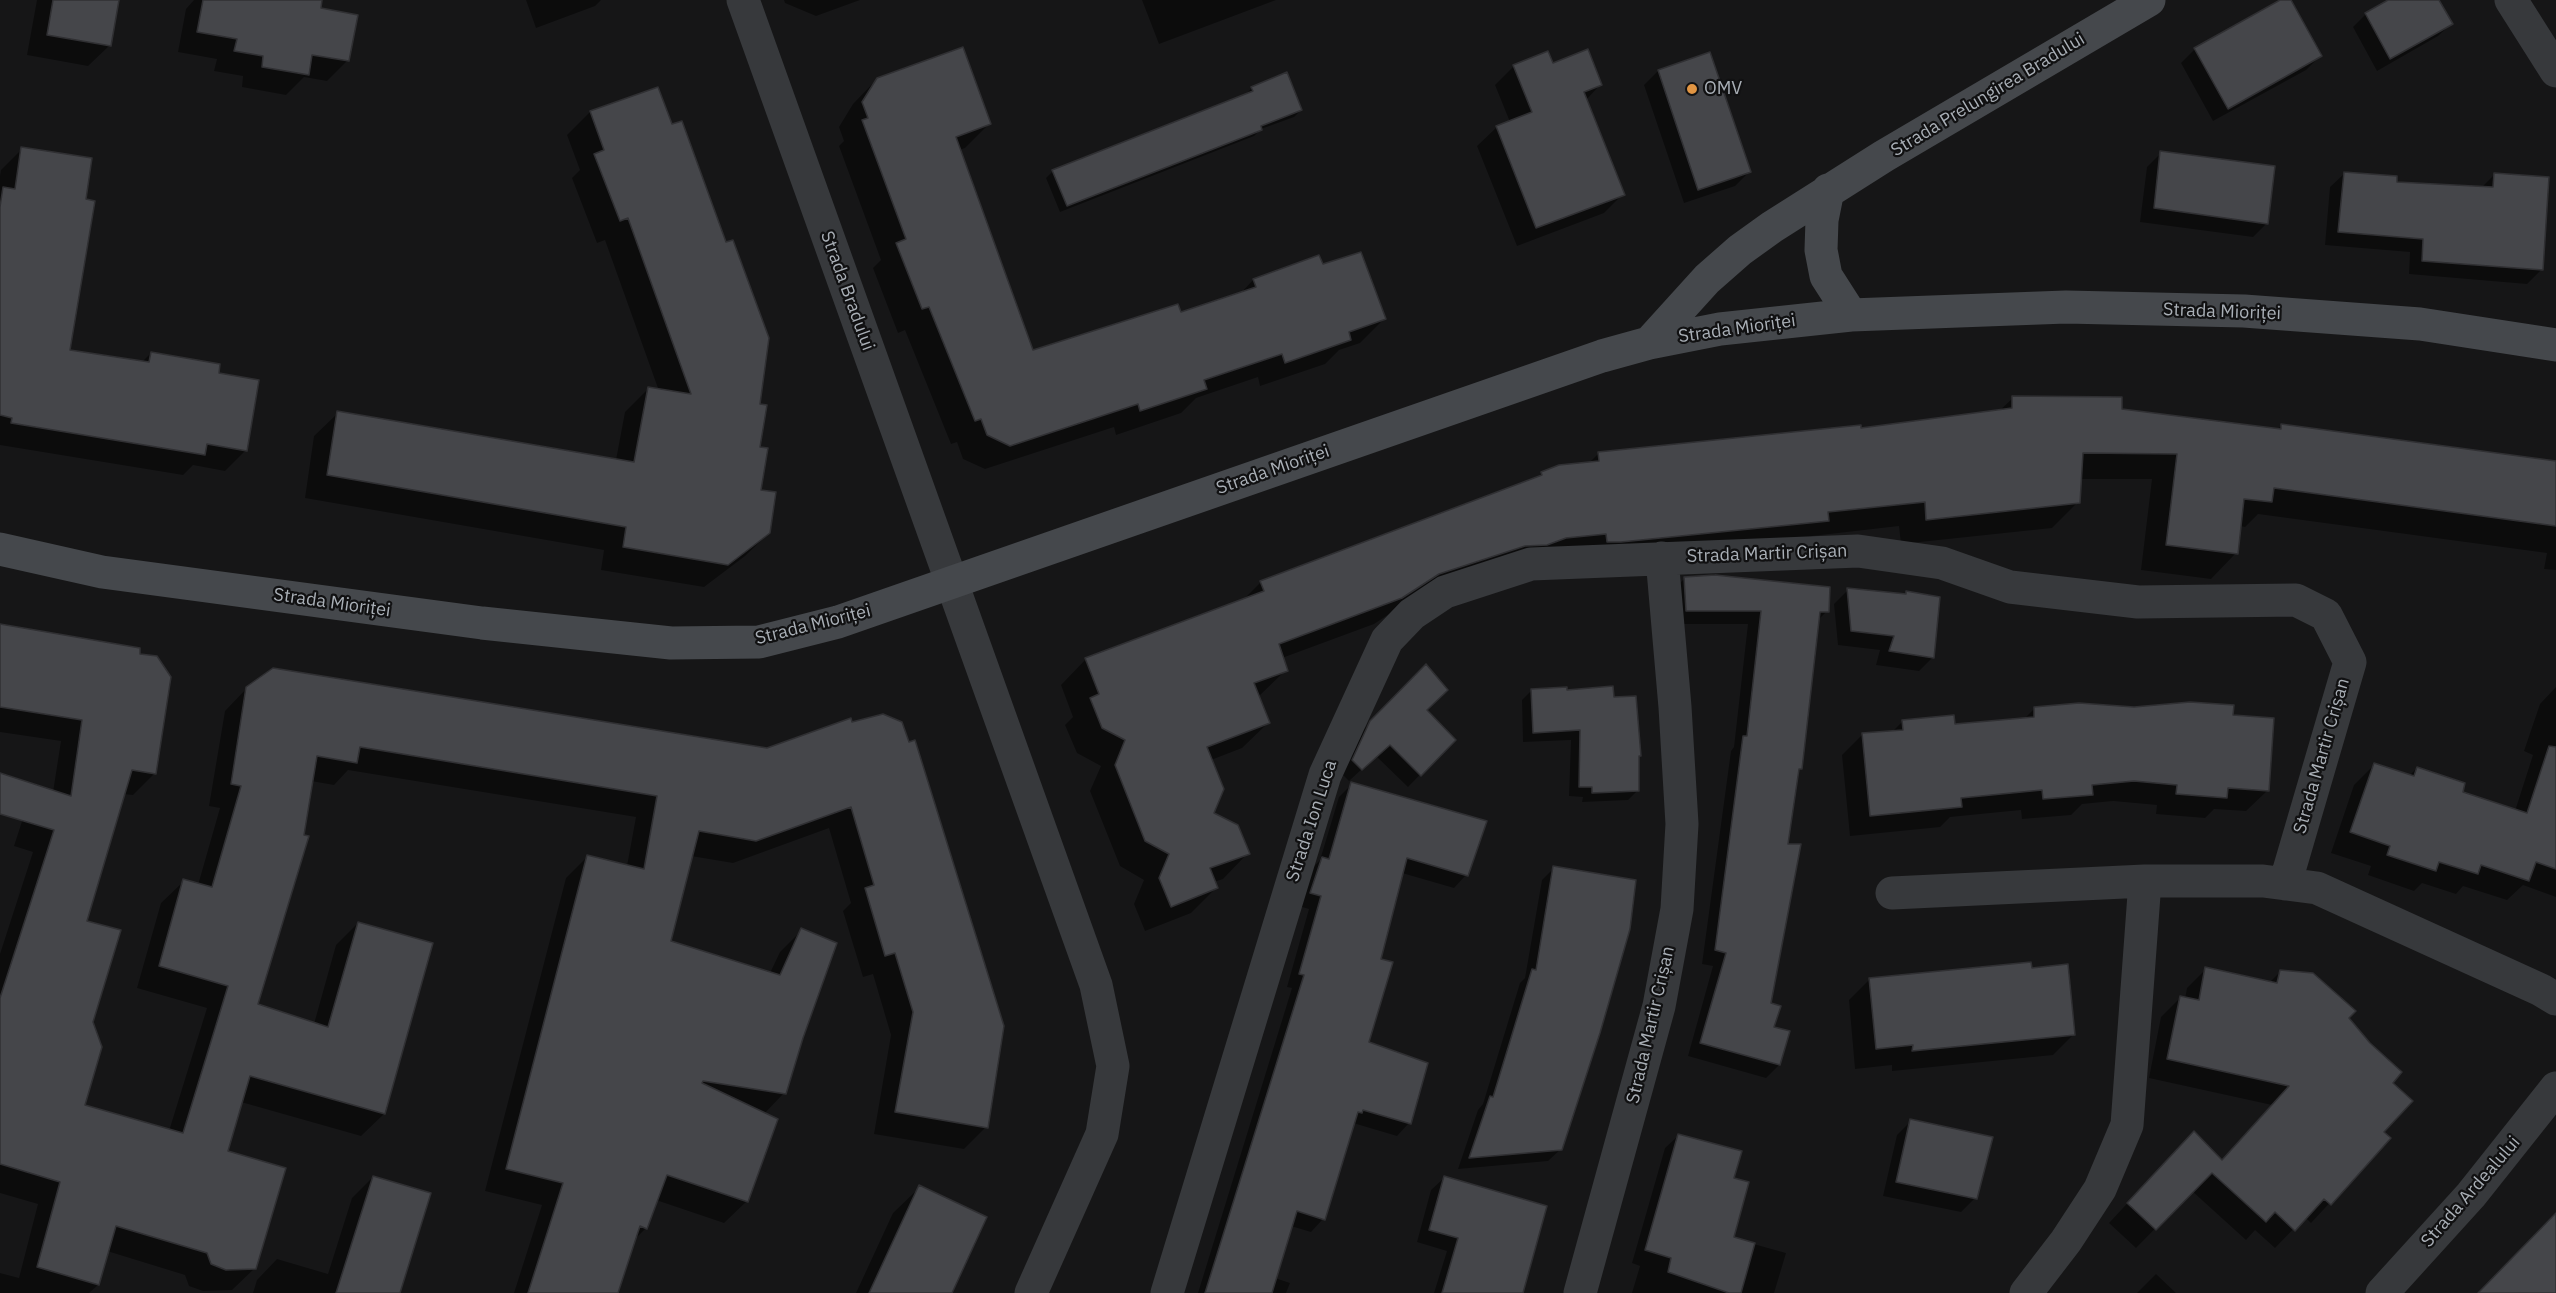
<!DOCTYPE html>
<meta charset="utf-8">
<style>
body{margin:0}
canvas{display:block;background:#161617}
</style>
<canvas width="2556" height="1293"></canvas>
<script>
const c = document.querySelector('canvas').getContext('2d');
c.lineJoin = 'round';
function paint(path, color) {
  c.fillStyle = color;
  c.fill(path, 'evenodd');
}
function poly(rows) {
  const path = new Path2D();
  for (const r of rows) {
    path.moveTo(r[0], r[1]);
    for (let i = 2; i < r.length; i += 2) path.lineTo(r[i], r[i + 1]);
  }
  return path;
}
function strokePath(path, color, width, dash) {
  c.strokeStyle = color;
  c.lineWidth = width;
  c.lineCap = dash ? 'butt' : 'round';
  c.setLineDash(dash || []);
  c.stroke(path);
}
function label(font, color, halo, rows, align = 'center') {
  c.font = font + ' "IBM Plex Sans",sans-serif';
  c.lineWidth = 4.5;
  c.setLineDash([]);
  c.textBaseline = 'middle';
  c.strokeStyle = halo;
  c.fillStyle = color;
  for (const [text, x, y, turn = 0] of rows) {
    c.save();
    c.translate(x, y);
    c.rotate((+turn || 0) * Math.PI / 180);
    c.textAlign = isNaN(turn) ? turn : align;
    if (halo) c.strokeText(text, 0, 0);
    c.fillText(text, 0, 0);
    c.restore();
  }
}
const shadow = poly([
 [37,0,117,0,109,46,88,66,27,55],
 [194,0,321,0,319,9,348,60,327,81,304,77,286,95,242,87,243,76,214,71,217,59,178,52,186,9],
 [526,0,601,0,595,6,536,28],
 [784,0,860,0,816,16,785,3],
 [1142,0,1276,0,1159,44],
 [2283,0,2290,0,2320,56,2306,70,2213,121,2181,63,2195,49],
 [2391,0,2438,0,2451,24,2438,36,2377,71,2353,27,2366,14],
 [1709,54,1749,172,1735,186,1684,203,1644,85,1658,71],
 [1552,65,1600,85,1586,100,1623,194,1604,213,1517,246,1477,146,1497,127,1510,122,1495,85,1514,66],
 [877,79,989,124,965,148,959,150,1032,352,1180,314,1240,294,1253,280,1322,266,1384,319,1360,343,1339,350,1325,364,1260,386,1258,377,1196,398,1181,413,1116,435,1114,427,985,469,963,459,957,442,951,444,905,330,898,333,873,268,881,260,839,146,844,141,839,127,853,104],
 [1252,88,1301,110,1294,117,1261,129,1254,136,1060,212,1046,178,1053,171,1245,95],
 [590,112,671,126,725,244,759,405,760,492,769,533,745,556,704,587,601,570,604,550,305,498,314,436,338,413,616,460,625,412,648,389,659,391,605,240,597,243,572,178,580,170,567,135],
 [22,149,68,352,142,362,151,353,217,374,246,450,225,471,193,465,183,475,0,445,0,176,1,170],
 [2161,153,2267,223,2253,237,2140,222,2147,167],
 [2345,173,2395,183,2481,188,2494,175,2541,270,2527,284,2409,274,2410,252,2325,245,2330,187],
 [2013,398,2277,430,2282,425,2556,462,2556,570,2544,569,2547,553,2258,514,2245,527,2240,526,2236,553,2211,579,2141,570,2152,479,2080,479,2078,502,2052,528,1901,544,1899,526,1812,536,1802,546,1582,567,1412,599,1374,624,1282,658,1286,670,1258,697,1268,723,1242,748,1211,760,1212,814,1248,853,1223,879,1214,882,1216,888,1191,913,1145,931,1134,904,1144,880,1120,866,1090,791,1101,766,1077,753,1065,725,1073,717,1061,685,1086,659,1242,601,1261,582,1535,480,1542,473,1589,463,1599,453,1860,430,1999,411],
 [1685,578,1827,611,1817,621,1800,768,1798,771,1787,845,1770,1004,1779,1065,1766,1078,1688,1056,1713,966,1702,964,1731,751,1734,747,1748,624,1673,624,1671,592],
 [1848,590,1904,596,1907,593,1933,657,1919,671,1876,665,1880,650,1838,645,1834,604],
 [0,626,155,773,133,795,123,794,85,922,91,1022,83,1106,169,1131,207,1008,137,988,161,903,184,881,198,885,220,808,209,806,225,711,247,688,767,750,850,720,986,1127,964,1149,874,1134,891,1035,873,974,863,977,843,911,851,903,829,828,733,863,691,856,669,942,770,973,780,952,802,930,801,1037,784,1093,764,1114,747,1201,724,1223,656,1200,646,1228,634,1240,617,1293,514,1293,542,1205,485,1191,566,878,588,856,627,866,636,817,348,770,334,785,311,781,256,1005,314,1024,336,945,358,923,432,944,384,1114,361,1136,241,1102,227,1152,255,1268,232,1290,203,1291,189,1286,185,1275,107,1251,98,1285,89,1293,0,1293,0,1273,19,1278,38,1204,0,1193,0,954,33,852,14,846,25,812,53,792,61,741,0,732],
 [1426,666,1425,711,1454,740,1408,787,1376,756,1349,781,1341,773,1358,735],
 [2556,687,2556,897,2523,885,2507,900,2463,886,2456,894,2422,883,2414,891,2368,875,2371,866,2331,853,2354,785,2375,764,2409,776,2417,768,2461,793,2515,811,2533,755,2524,751,2540,704],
 [1532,690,1565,692,1613,699,1640,755,1638,757,1638,790,1628,800,1582,802,1583,797,1569,796,1571,740,1523,742,1522,700],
 [2034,709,2232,717,2267,791,2246,811,2214,809,2205,818,2156,814,2157,805,2113,801,2082,804,2071,815,2022,819,2021,810,1950,817,1940,827,1850,836,1842,755,1862,735,1892,732,1903,721,1953,726,2024,719],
 [1352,784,1466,875,1454,888,1402,873,1379,960,1367,1043,1409,1123,1397,1136,1353,1123,1323,1219,1311,1232,1291,1226,1275,1278,1290,1283,1286,1293,1198,1293,1292,988,1287,987,1309,909,1299,906,1310,871,1320,860,1339,797],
 [1554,868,1561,1149,1548,1161,1458,1169,1478,1110,1483,1104,1520,983,1525,978,1542,880],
 [2031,969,2074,1034,2053,1055,1892,1071,1892,1065,1855,1069,1849,1000,1870,979],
 [2206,969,2269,983,2281,971,2347,1018,2382,1132,2389,1139,2311,1223,2305,1217,2275,1248,2255,1230,2246,1240,2192,1191,2136,1248,2109,1223,2175,1152,2221,1161,2272,1105,2149,1078,2161,1017,2180,998,2185,999,2187,988],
 [1911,1121,1975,1198,1961,1212,1883,1196,1897,1135],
 [1679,1135,1732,1179,1732,1238,1786,1253,1774,1293,1632,1293,1640,1266,1632,1263,1665,1148],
 [373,1177,398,1293,253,1293,257,1280,277,1259,328,1274,352,1198],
 [1444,1178,1521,1293,1434,1293,1447,1251,1417,1242,1431,1190],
 [920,1187,950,1293,856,1293,893,1213],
 [2156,1274,2176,1293,2137,1293]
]);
const building = poly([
 [53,0,119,0,111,46,47,35,53,0],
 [203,0,322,0,321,8,358,15,349,61,312,55,309,75,262,67,263,56,234,51,237,39,197,32,203,0],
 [2280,0,2291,0,2322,56,2228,109,2194,48,2280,0],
 [2388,0,2439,0,2453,24,2390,59,2365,13,2388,0],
 [963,47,991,124,956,137,1033,350,1178,304,1181,312,1256,287,1253,279,1319,255,1323,264,1361,252,1386,319,1349,332,1351,340,1285,363,1282,354,1204,380,1207,389,1140,411,1138,404,1010,446,987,435,981,419,975,421,929,307,922,309,896,243,906,239,862,120,868,118,862,102,877,78,963,47],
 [1588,49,1602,85,1584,92,1625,195,1536,228,1496,126,1532,112,1513,65,1548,51,1553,63,1588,49],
 [1710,52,1751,172,1698,190,1658,70,1710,52],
 [1287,72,1302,110,1261,126,1262,130,1067,206,1052,170,1253,91,1251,87,1287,72],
 [658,87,672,124,682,121,726,242,733,240,769,338,760,404,767,405,760,447,768,448,761,490,776,492,770,533,728,565,623,547,626,527,327,475,337,411,634,462,648,387,691,394,628,218,620,221,594,154,604,150,590,111,658,87],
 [21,147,92,158,86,199,95,201,70,350,149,362,151,352,220,364,219,373,259,380,247,451,207,444,205,455,11,423,12,418,0,415,0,207,3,187,15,189,21,147],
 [2160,151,2275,166,2268,224,2154,208,2160,151],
 [2344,172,2397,176,2397,182,2493,187,2494,173,2549,177,2543,270,2422,261,2423,239,2338,232,2344,172],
 [2012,396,2122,397,2122,409,2281,429,2281,424,2556,461,2556,526,2274,488,2272,502,2244,499,2238,554,2166,545,2177,454,2083,453,2080,503,1926,520,1925,502,1828,512,1829,521,1621,542,1607,542,1606,534,1566,538,1547,545,1525,546,1439,574,1402,598,1279,644,1288,671,1254,683,1270,723,1207,747,1224,789,1214,813,1238,825,1250,854,1210,868,1218,888,1171,907,1159,878,1169,854,1145,841,1115,765,1125,740,1102,728,1090,698,1099,694,1085,658,1264,591,1260,581,1542,475,1541,472,1559,465,1599,461,1598,452,1861,425,1861,428,2012,408,2012,396],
 [1715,575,1830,587,1829,612,1820,612,1802,769,1799,769,1788,844,1801,844,1771,1003,1781,1006,1774,1027,1790,1031,1780,1065,1700,1043,1726,953,1715,950,1743,736,1747,736,1761,611,1686,611,1684,577,1715,575],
 [1847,588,1906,594,1906,591,1940,597,1934,658,1889,651,1894,636,1851,631,1847,588],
 [0,624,140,648,140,654,157,656,171,677,156,774,132,770,87,921,121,930,93,1022,102,1047,85,1105,183,1133,228,986,159,966,183,879,212,887,241,786,231,784,246,687,273,668,767,748,851,718,852,722,883,714,902,722,909,742,915,740,1004,1026,988,1128,895,1112,913,1012,895,953,885,956,865,888,874,885,851,807,756,841,699,831,671,941,780,975,801,928,837,943,803,1038,786,1094,703,1081,702,1083,778,1119,748,1202,667,1175,647,1229,640,1226,618,1293,528,1293,563,1183,506,1169,587,855,644,869,657,796,360,747,357,763,317,756,304,835,309,836,258,1004,328,1027,358,922,433,943,385,1114,250,1076,228,1151,286,1168,256,1269,226,1270,211,1264,207,1253,116,1226,99,1285,37,1267,60,1182,0,1164,0,998,54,830,0,814,0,773,71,796,82,720,0,707,0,624],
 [1426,664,1448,690,1427,710,1456,740,1421,776,1390,745,1362,770,1352,760,1370,721,1426,664],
 [1613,686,1614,697,1636,696,1641,756,1639,756,1639,791,1592,793,1592,787,1579,787,1580,730,1533,733,1531,689,1567,687,1567,690,1613,686],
 [2190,702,2234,705,2233,715,2274,718,2269,791,2228,788,2227,798,2176,794,2177,785,2134,781,2092,785,2093,795,2043,799,2042,790,1961,798,1962,807,1870,816,1862,733,1903,730,1902,720,1954,715,1955,724,2034,717,2034,707,2079,703,2134,707,2190,702],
 [2549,746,2556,747,2556,869,2536,862,2529,881,2481,865,2478,874,2439,862,2436,871,2387,855,2390,846,2350,832,2374,763,2414,776,2417,767,2465,783,2463,792,2527,813,2549,746],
 [1351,782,1487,821,1468,876,1407,858,1381,959,1393,962,1369,1042,1428,1063,1411,1124,1363,1110,1362,1113,1358,1112,1325,1220,1297,1211,1272,1293,1205,1293,1304,975,1299,974,1321,896,1310,893,1322,857,1329,859,1351,782],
 [1553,866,1636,880,1630,929,1600,1033,1562,1150,1469,1158,1490,1096,1493,1097,1532,969,1536,970,1553,866],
 [2031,962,2032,968,2068,964,2075,1035,1912,1051,1913,1045,1876,1049,1869,978,2031,962],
 [2205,967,2277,983,2280,970,2313,973,2356,1011,2349,1018,2370,1043,2402,1072,2393,1083,2413,1101,2384,1132,2391,1138,2331,1205,2324,1199,2295,1231,2275,1212,2266,1222,2212,1173,2156,1230,2127,1203,2194,1131,2222,1160,2289,1086,2167,1059,2180,996,2199,1000,2205,967],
 [1910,1119,1993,1137,1977,1199,1896,1182,1910,1119],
 [1678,1134,1742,1151,1734,1178,1749,1182,1734,1237,1755,1243,1741,1293,1729,1293,1668,1272,1671,1258,1645,1250,1678,1134],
 [373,1176,431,1193,400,1293,336,1293,373,1176],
 [1444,1176,1547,1206,1523,1293,1442,1293,1458,1238,1429,1230,1444,1176],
 [919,1185,987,1217,952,1293,869,1293,919,1185],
 [2556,1213,2556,1293,2478,1293,2556,1213]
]);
const street = poly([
 [743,0,1096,985,1113,1066,1102,1134,1031,1293],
 [2511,0,2556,71],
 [1892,893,2145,881,2263,881,2317,888,2541,990,2556,999],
 [1167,1293,1325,775,1387,640,1412,614,1445,592,1531,564,1858,551,1942,563,2010,587,2138,602,2296,600,2326,615,2350,662,2285,884],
 [1580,1293,1659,1006,1677,909,1682,824,1675,707,1662,558],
 [2026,1293,2066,1241,2100,1189,2127,1125,2145,881],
 [2382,1293,2471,1195,2556,1088]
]);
const secondary = poly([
 [1828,190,1822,220,1821,250,1826,276,1851,315],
 [1649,343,1707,279,1740,250,1772,227,1884,156,2149,0],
 [0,549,102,572,482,623,671,643,759,642,838,622,1602,356,1649,343,1720,329,1851,315,2066,307,2244,311,2420,324,2556,345]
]);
const markers = [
 [1692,89,6,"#e19543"]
];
const poiNames = [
 ["OMV",1704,89]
];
const streetNames = [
 ["Strada Prelungirea Bradului",1988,95,-31],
 ["Strada Bradului",847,291,70],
 ["Strada Mioriței",2222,312,2],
 ["Strada Mioriței",1737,329,-8],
 ["Strada Mioriței",1273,470,-19],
 ["Strada Martir Crișan",1767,554,-2],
 ["Strada Mioriței",332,603,8],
 ["Strada Mioriței",813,625,-14],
 ["Strada Martir Crișan",2322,756,-74],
 ["Strada Ion Luca",1312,821,-72],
 ["Strada Martir Crișan",1651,1025,-77],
 ["Strada Ardealului",2471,1192,-49]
];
paint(shadow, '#0007');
paint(building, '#45464a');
strokePath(building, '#303033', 1.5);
strokePath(street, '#37393c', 33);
strokePath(secondary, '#45484c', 33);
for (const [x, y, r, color] of markers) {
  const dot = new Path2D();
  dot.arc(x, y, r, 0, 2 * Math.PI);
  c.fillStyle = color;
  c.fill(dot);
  strokePath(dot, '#111112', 2);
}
label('18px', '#a9afb6', '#111112', poiNames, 'left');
label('18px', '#a9afb6', '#111112', streetNames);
</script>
